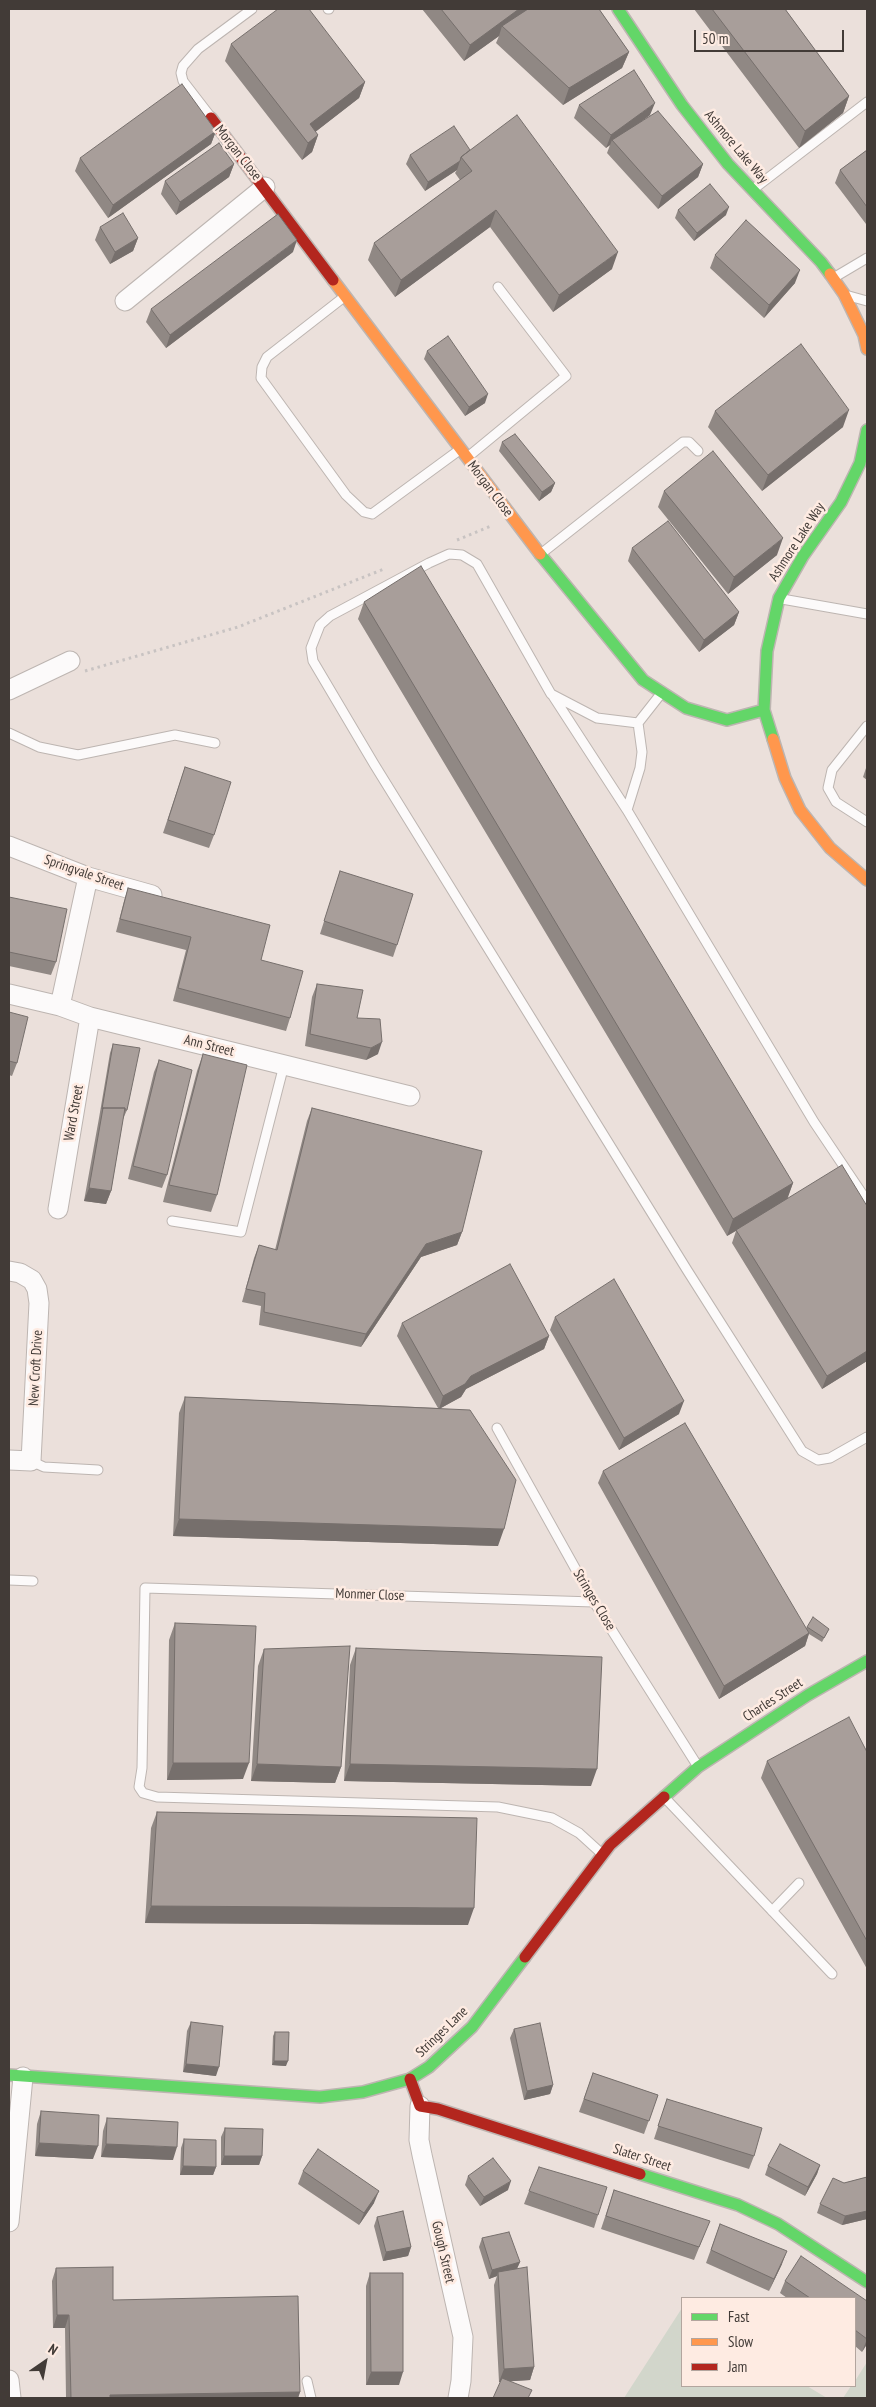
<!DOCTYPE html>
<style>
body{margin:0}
#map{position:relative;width:876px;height:2407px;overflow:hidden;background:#ebe0db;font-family:"PT Sans Narrow",sans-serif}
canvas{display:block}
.frame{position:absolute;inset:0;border:10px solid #423b37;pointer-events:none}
.legend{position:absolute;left:681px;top:2297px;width:175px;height:90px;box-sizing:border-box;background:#feebe2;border:1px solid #b3a59e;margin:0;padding:6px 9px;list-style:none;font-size:15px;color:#423b37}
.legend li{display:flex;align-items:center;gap:10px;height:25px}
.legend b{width:25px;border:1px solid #b3a59e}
.north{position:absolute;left:20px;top:2337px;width:50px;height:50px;-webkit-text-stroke:4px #feebe2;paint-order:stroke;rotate:33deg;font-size:14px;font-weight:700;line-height:20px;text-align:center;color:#423b37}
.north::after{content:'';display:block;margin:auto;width:18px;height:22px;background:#423b37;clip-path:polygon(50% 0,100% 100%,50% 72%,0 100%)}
.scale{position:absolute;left:694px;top:30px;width:150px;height:22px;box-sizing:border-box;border:2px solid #423b37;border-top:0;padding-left:6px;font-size:15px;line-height:18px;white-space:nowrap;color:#423b37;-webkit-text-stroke:4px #feebe2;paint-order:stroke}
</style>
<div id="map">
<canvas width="876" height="2407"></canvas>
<div class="frame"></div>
<ul class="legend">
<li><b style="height:6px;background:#63d668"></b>Fast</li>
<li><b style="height:6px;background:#ff974d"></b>Slow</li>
<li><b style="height:6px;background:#b3261e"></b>Jam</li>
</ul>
<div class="north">N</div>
<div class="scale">50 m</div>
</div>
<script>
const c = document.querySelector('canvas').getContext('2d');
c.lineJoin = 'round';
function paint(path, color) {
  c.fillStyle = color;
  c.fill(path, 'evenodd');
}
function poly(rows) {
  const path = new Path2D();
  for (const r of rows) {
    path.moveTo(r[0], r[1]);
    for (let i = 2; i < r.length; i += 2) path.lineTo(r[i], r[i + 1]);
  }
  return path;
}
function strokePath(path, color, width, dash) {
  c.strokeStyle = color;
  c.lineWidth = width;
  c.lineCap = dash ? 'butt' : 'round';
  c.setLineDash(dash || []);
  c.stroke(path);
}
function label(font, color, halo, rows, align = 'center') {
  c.font = font + ' "PT Sans Narrow",sans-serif';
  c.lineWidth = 5;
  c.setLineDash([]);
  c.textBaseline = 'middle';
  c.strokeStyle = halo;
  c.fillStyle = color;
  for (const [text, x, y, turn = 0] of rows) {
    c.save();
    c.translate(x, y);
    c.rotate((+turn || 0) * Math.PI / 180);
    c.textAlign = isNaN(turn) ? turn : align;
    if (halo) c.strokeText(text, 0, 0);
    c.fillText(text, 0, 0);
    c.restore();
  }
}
const green = poly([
 [682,2308,682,2386,807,2386,827,2398,624,2398],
 [867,2362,867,2398,843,2398,851,2386,855,2386,855,2381]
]);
const path = poly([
 [457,540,491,526],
 [85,671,238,627,384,569]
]);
const lane = poly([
 [328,9,329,9],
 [210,116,183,81,181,73,183,66,198,49,252,9],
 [755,188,867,102],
 [835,277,867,258],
 [849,296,867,301],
 [344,297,267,357,262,367,261,378,346,495,364,512,372,514,458,451],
 [469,456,566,376,498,287],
 [542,553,683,442,689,442,698,451],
 [782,599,867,614],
 [660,695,638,723,642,752,640,768,627,810,814,1122,867,1201],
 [553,696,627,810],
 [638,723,597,718,551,694,477,564,462,555,449,554,429,563,330,616,320,625,311,648,313,661,374,764,687,1270,802,1451,818,1460,830,1458,867,1437],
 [867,726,832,770,828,788,836,802,867,822],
 [9,733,39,747,78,755,175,735,215,743],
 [172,1221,241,1232,284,1065],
 [497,1428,594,1602,697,1765],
 [31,1461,44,1467,98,1470],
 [9,1580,33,1581],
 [594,1602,145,1588,142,1768,139,1787,143,1793,157,1797,498,1807,552,1818,579,1833,601,1853],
 [666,1799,832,1974],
 [772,1911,799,1883],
 [307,2381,311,2398]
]);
const street = poly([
 [125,301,265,187],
 [9,690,70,661],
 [9,846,88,877,152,895],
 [9,994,60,1006,90,1017,410,1096],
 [60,1006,88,877],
 [58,1209,90,1017],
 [9,1271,20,1273,32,1280,37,1289,39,1303,31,1461,9,1460],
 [420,2106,419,2140,422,2155,463,2337,461,2381,458,2398],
 [9,2222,23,2077],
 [9,2380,11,2398]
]);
const fast = poly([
 [618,9,682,105,728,164,821,262,830,274],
 [540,554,643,680,686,708,727,720,764,710],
 [773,739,764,710,767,651,779,598,803,556,841,502,860,463,867,430],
 [664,1797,698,1767,808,1695,867,1661],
 [9,2075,320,2097,363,2092,410,2079,429,2067,472,2027,525,1957],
 [640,2174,738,2205,778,2224,867,2282]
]);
const slow = poly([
 [830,274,844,294,864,335,867,349],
 [333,280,540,554],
 [773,739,785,778,800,810,830,848,867,880]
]);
const jam = poly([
 [211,118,333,280],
 [525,1957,610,1845,664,1797],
 [410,2079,420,2106,438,2109,640,2174]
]);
const wall = poly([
 [422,9,599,9,629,52,622,68,563,105,496,43,499,36,464,61],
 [694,9,785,9,849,96,843,113,799,148],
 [231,44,365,82,359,98,315,132,318,135,312,152,302,160,225,61],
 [579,105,650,115,642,121,703,164,698,177,658,209,607,153,610,145,606,148,574,118],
 [216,131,211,144,108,218,75,171,80,158],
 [470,150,612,269,553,312,490,227,395,297,368,260,374,243,460,180,455,173,457,170,425,191,406,164,410,155],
 [867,150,867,223,866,224,835,183,840,170],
 [234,164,229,177,176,215,161,194,165,181],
 [678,210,726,215,694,241,675,218],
 [100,227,138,238,133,251,110,264,95,240],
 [293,252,166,348,146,322,151,309],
 [715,255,795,283,764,318,710,268],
 [427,351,485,403,465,416,424,359],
 [715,411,843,427,762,491,708,427],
 [502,442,555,483,551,492,539,501,499,451],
 [664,491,777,555,728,594,658,507],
 [632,548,739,612,734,625,699,652,628,561],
 [364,602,793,1183,787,1198,867,1206,867,1361,822,1389,732,1243,736,1231,727,1236,358,619],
 [867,765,867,780,863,777],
 [185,767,214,835,209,848,163,833],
 [340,871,397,945,393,957,320,934],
 [128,888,261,960,290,1018,286,1031,173,1001,186,950,116,932,124,901],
 [9,897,56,962,51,975,9,966],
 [317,984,357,1018,378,1054,366,1060,305,1046,312,997],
 [9,1012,17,1063,12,1076,9,1075],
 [113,1044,127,1110,123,1119,111,1191,106,1204,84,1201,99,1118,110,1053],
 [203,1054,217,1195,211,1212,163,1202,197,1071],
 [159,1060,167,1175,162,1188,128,1179,154,1072],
 [312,1108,462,1232,457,1245,421,1257,361,1347,259,1325,261,1306,242,1302,254,1258,259,1245,275,1250,307,1121],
 [555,1317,679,1414,619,1450,550,1330],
 [402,1323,549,1336,544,1349,466,1389,461,1397,441,1408,498,1546,173,1536,179,1413,185,1397,438,1408,397,1336],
 [603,1471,806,1628,807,1627,829,1629,822,1642,809,1634,805,1646,719,1699,598,1483],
 [175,1623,243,1779,167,1780,169,1640],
 [356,1648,591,1786,344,1781,350,1665],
 [264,1649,341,1767,335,1783,251,1781,258,1666],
 [867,1752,867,1969,761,1778,767,1761],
 [157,1812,468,1925,145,1923,151,1828],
 [191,2022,216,2076,183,2072,187,2031],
 [514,2029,553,2085,550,2094,524,2100,510,2038],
 [275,2032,286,2066,272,2065,273,2036],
 [593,2073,658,2095,644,2134,579,2112],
 [667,2099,754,2156,749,2169,654,2139],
 [41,2111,93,2159,35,2156,37,2124],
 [107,2118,173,2160,101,2157,103,2131],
 [225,2128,262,2156,259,2165,221,2165,221,2137],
 [184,2139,216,2167,213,2175,180,2175,181,2148],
 [820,2165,817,2174,805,2196,765,2175,768,2166],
 [303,2171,374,2203,359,2225,298,2184],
 [468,2176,508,2190,480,2206,465,2185],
 [867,2177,867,2219,842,2225,817,2213,820,2204,844,2183],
 [614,2190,705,2233,694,2260,601,2229],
 [529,2191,598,2215,594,2228,524,2204],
 [377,2217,411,2247,408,2256,383,2261,374,2226],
 [720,2224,782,2264,769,2291,706,2263],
 [482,2238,520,2262,517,2268,534,2367,530,2380,499,2382,494,2285,497,2276,489,2279,479,2247],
 [56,2268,113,2300,300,2392,298,2398,66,2398,65,2328,53,2328,52,2281],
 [370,2273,399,2385,366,2385,366,2286],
 [785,2281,867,2301,867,2344,862,2352,855,2346,855,2298,787,2298,780,2293]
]);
const shadedWall = poly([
 [519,9,536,9,502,26,499,36,464,61,470,45],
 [629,52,622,68,563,105,569,88],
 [365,82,359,98,305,140,310,124],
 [849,96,843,113,799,148,805,131],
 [655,103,650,115,614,142,612,140,610,145,606,148,611,135],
 [216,131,211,144,108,218,113,205],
 [318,135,312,152,302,160,308,143],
 [460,161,457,170,425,191,428,182],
 [234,164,229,177,176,215,180,202],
 [703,164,698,177,658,209,662,196],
 [729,207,726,215,694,241,697,233],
 [496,210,490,227,395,297,401,280],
 [138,238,133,251,110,264,115,252],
 [297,240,293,252,166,348,170,335],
 [618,252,612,269,553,312,559,295],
 [800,270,795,283,764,318,769,305],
 [488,394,485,403,465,416,469,407],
 [849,410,843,427,762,491,768,475],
 [555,483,551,492,539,501,542,492],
 [783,538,777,555,728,594,734,577],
 [739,612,734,625,699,652,704,640],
 [382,1042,378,1054,366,1060,371,1048],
 [793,1183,787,1200,727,1236,733,1219],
 [89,1188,111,1191,106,1204,84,1201],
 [462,1232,457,1245,421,1257,361,1347,366,1334,426,1244],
 [549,1336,544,1349,466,1389,461,1397,439,1409,443,1396,471,1376],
 [867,1351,867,1361,822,1389,827,1376],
 [684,1401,679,1414,619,1450,624,1438],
 [179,1519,504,1529,498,1546,173,1536],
 [809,1633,805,1646,719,1699,724,1686],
 [173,1763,249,1763,243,1779,167,1780],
 [257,1764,341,1767,335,1783,251,1781],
 [350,1764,597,1769,591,1786,344,1781],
 [151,1906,474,1908,468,1925,145,1923],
 [274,2061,288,2061,286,2066,272,2065],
 [186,2064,219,2067,216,2076,183,2072],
 [553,2085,550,2094,524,2100,527,2091],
 [39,2143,98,2146,93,2159,35,2156],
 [106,2144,177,2147,173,2160,101,2157],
 [224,2156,262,2156,259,2165,221,2165],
 [820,2165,817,2174,805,2196,808,2187],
 [183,2166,216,2167,213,2175,180,2175],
 [511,2181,508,2190,480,2206,484,2197],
 [379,2191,374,2203,359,2225,364,2213],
 [867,2211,867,2219,842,2225,845,2216],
 [411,2247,408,2256,383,2261,386,2252],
 [787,2251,782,2264,769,2291,774,2279],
 [520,2262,516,2271,498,2272,497,2276,489,2279,492,2270],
 [57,2315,69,2315,65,2328,53,2328],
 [867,2339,867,2344,862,2352],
 [534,2367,530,2380,499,2382,504,2369],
 [371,2372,403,2372,399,2385,366,2385],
 [300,2392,298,2398,109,2398,110,2395]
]);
const building = poly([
 [278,9,309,9,365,82,310,124,318,135,308,143,231,44,278,9],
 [441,9,519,9,470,45,441,9],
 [528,9,599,9,629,52,569,88,502,26,528,9],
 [712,9,785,9,849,96,805,131,712,9],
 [634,70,655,103,611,135,579,105,634,70],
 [182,84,216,131,113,205,80,158,182,84],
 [658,111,703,164,662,196,612,140,658,111],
 [517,115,618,252,559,295,496,210,401,280,374,243,472,171,461,157,517,115],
 [454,126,470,150,461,157,460,161,428,182,410,155,454,126],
 [219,143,234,164,180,202,165,181,219,143],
 [867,150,867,207,840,170,867,150],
 [710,184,729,207,697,233,678,210,710,184],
 [123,213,138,238,115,252,100,227,123,213],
 [278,214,297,240,170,335,151,309,278,214],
 [746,220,800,270,769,305,715,255,746,220],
 [448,336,488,394,469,407,427,351,448,336],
 [801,344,849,410,768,475,715,411,801,344],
 [515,434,555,483,542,492,502,442,515,434],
 [713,451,783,538,734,577,664,491,713,451],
 [668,521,739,612,704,640,632,548,668,521],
 [421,566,793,1183,733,1219,364,602,421,566],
 [185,767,231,782,214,835,168,820,185,767],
 [340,871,413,894,397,945,324,921,340,871],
 [128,888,270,925,261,960,303,971,290,1018,178,988,191,937,120,919,128,888],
 [9,897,67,909,56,962,9,952,9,897],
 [317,984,363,990,357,1018,380,1019,382,1042,371,1048,310,1034,317,984],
 [9,1012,28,1017,17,1063,9,1061,9,1012],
 [113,1044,140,1048,127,1110,125,1110,125,1108,103,1108,103,1109,102,1109,113,1044],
 [203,1054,247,1065,217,1195,169,1185,203,1054],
 [159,1060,192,1070,167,1175,133,1166,159,1060],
 [103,1108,125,1108,111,1191,89,1188,103,1108],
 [312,1108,482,1151,462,1232,426,1244,366,1334,264,1312,265,1293,246,1289,259,1245,277,1250,312,1108],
 [842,1165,867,1206,867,1351,827,1376,736,1230,842,1165],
 [510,1264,549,1336,471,1376,465,1384,443,1396,402,1323,510,1264],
 [614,1279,684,1401,624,1438,555,1317,614,1279],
 [185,1397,470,1410,516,1480,504,1529,179,1519,185,1397],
 [685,1423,809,1633,724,1686,603,1471,685,1423],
 [813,1617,829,1629,824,1638,807,1627,813,1617],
 [175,1623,256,1626,249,1763,173,1763,175,1623],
 [350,1646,341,1767,257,1764,264,1649,350,1646],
 [356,1648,602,1657,597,1769,350,1764,356,1648],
 [849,1717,867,1752,867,1941,767,1761,849,1717],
 [157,1812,477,1818,474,1908,151,1906,157,1812],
 [191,2022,223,2026,219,2067,186,2064,191,2022],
 [540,2023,553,2085,527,2091,514,2029,540,2023],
 [275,2032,289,2032,288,2061,274,2061,275,2032],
 [593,2073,658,2095,649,2121,584,2099,593,2073],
 [667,2099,762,2128,754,2156,658,2126,667,2099],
 [41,2111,99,2115,98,2146,39,2143,41,2111],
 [107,2118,178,2122,177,2147,106,2144,107,2118],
 [225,2128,263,2129,262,2156,224,2156,225,2128],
 [184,2139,216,2140,216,2167,183,2166,184,2139],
 [780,2144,820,2165,808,2187,768,2166,780,2144],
 [318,2149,379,2191,364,2213,303,2171,318,2149],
 [493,2158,511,2181,484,2197,468,2176,493,2158],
 [539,2167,607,2187,598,2215,529,2191,539,2167],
 [867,2177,867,2211,845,2216,820,2204,833,2178,844,2183,867,2177],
 [614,2190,710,2221,699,2247,606,2216,614,2190],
 [403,2211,411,2247,386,2252,377,2217,403,2211],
 [720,2224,787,2251,774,2279,711,2250,720,2224],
 [509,2232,520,2262,492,2270,482,2238,509,2232],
 [801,2256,867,2301,867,2339,855,2330,855,2298,810,2298,785,2281,801,2256],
 [113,2267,113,2300,298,2296,300,2392,110,2395,110,2398,71,2398,69,2315,57,2315,56,2268,113,2267],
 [527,2267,534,2367,504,2369,498,2272,527,2267],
 [370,2273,403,2273,403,2372,371,2372,370,2273],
 [502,2378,532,2390,528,2398,493,2398,502,2378]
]);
const streetNames = [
 ["Ashmore Lake Way",736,147,50],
 ["Morgan Close",238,153,52],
 ["Morgan Close",490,489,53],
 ["Ashmore Lake Way",797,542,-57],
 ["Springvale Street",84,873,19],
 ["Ann Street",209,1046,14],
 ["Ward Street",74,1113,-80],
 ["New Croft Drive",36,1368,-87],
 ["Monmer Close",370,1595,2],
 ["Stringes Close",594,1600,59],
 ["Charles Street",773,1700,-33],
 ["Stringes Lane",442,2032,-44],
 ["Slater Street",642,2158,18],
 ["Gough Street",443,2252,77]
];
paint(green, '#d2d6cb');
strokePath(lane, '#bdb5b1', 11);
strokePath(street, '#bdb5b1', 21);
strokePath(fast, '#bdb5b1', 14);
strokePath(slow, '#bdb5b1', 14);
strokePath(jam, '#bdb5b1', 14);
strokePath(path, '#c8c3c2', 3, [2.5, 4]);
strokePath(lane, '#fcfafa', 9);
strokePath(street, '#fcfafa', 19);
strokePath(fast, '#63d668', 11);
strokePath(slow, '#ff974d', 11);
strokePath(jam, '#b3261e', 11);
paint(wall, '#908884');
paint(shadedWall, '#766f6c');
paint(building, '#a89e9a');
strokePath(building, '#766f6c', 1);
label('14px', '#423b37', '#feebe2', streetNames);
</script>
